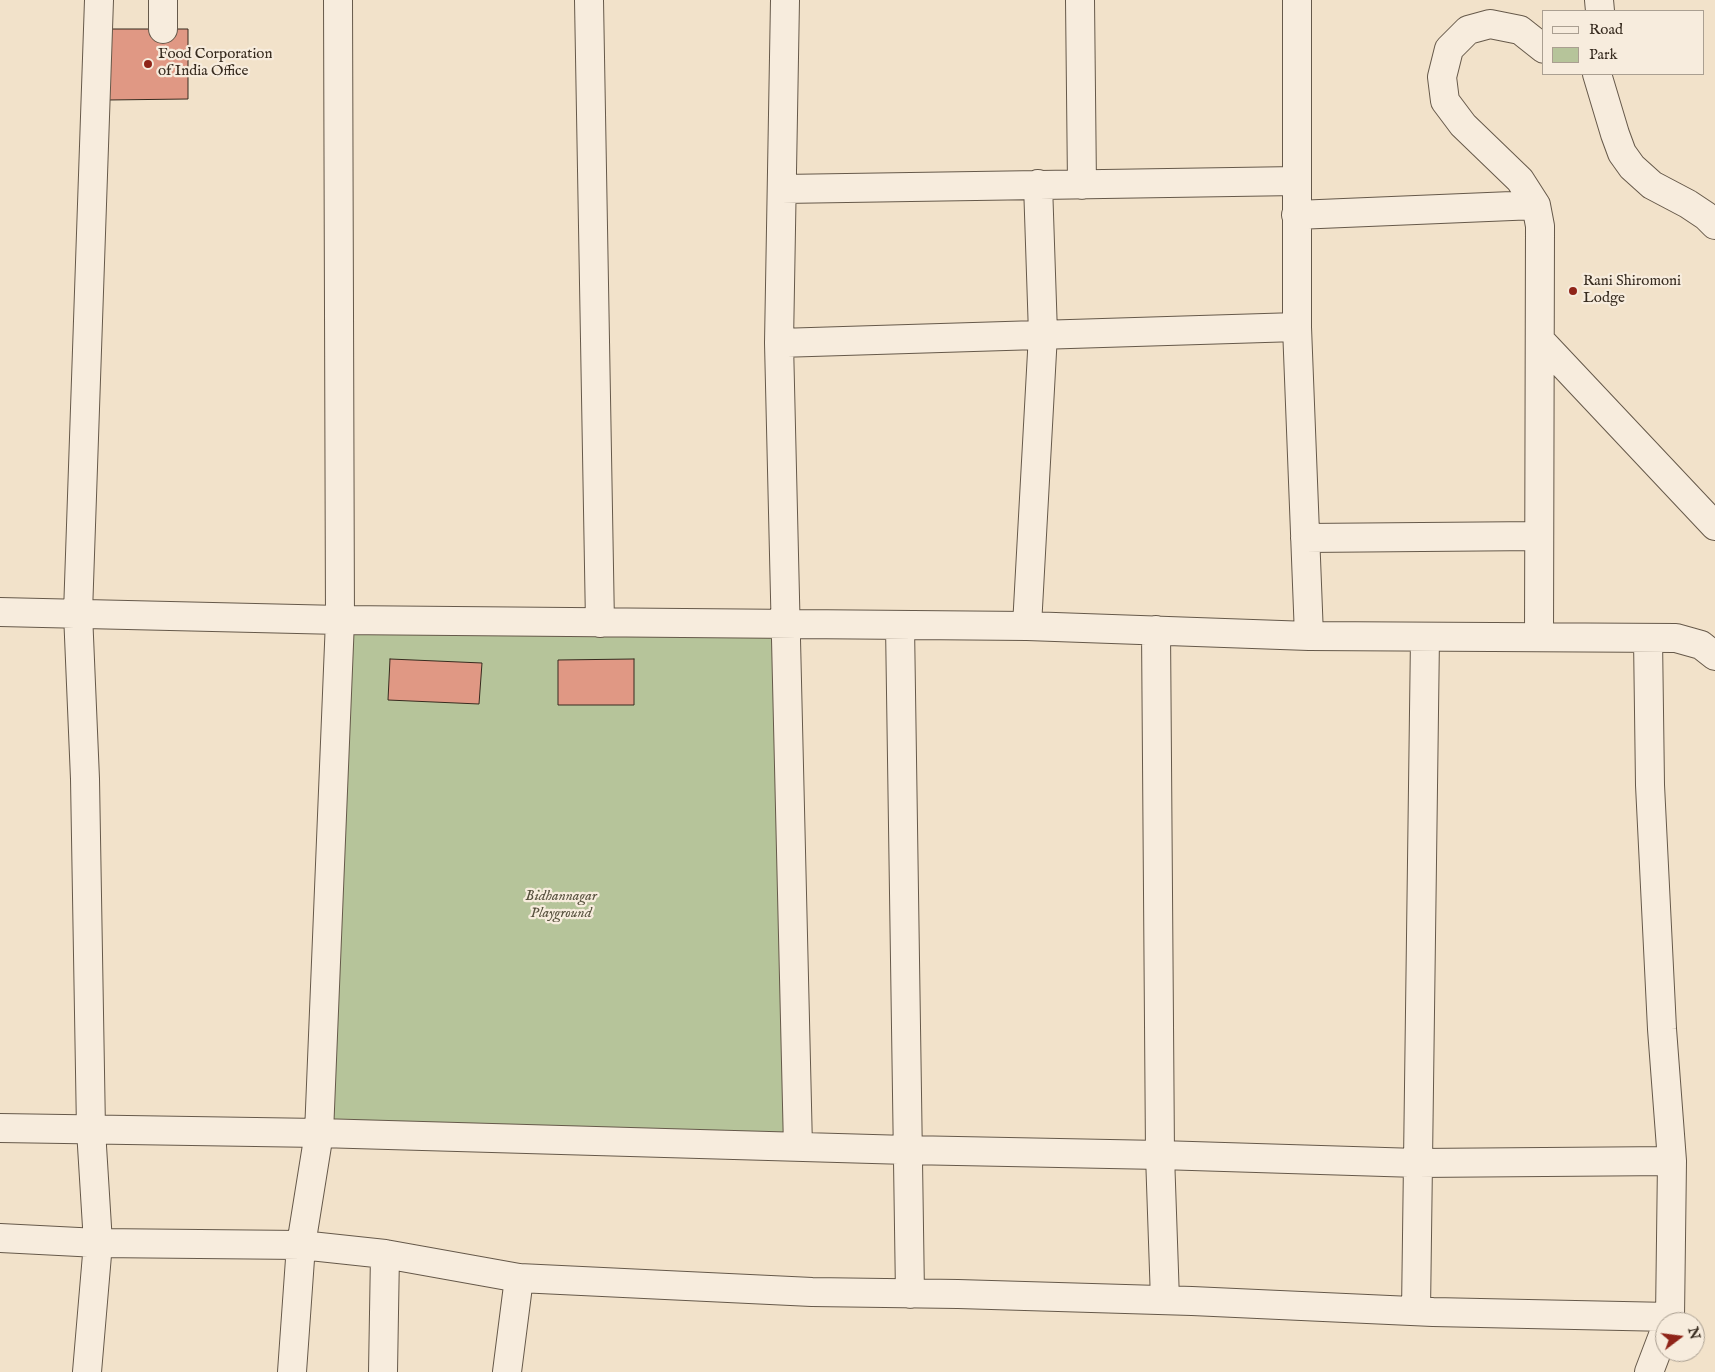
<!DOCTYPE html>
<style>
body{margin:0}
#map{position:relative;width:1715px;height:1372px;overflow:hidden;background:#f2e2ca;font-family:"IM FELL English",serif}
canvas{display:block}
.legend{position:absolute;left:1542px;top:10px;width:162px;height:65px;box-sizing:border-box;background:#f7ecdd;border:1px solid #aa9f91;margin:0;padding:6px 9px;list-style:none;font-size:15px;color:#372b1f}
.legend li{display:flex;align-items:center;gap:10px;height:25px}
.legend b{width:25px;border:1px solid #aa9f91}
.north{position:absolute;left:1655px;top:1312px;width:50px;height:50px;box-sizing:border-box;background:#f7ecdd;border:1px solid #aa9f91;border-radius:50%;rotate:75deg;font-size:14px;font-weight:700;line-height:20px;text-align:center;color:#372b1f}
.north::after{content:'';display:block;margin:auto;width:18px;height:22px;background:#8f2418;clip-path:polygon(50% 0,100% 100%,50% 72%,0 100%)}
</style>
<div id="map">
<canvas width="1715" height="1372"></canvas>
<ul class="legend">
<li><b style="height:6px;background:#f7ecdd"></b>Road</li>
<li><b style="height:14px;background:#b6c49a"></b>Park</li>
</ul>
<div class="north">N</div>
</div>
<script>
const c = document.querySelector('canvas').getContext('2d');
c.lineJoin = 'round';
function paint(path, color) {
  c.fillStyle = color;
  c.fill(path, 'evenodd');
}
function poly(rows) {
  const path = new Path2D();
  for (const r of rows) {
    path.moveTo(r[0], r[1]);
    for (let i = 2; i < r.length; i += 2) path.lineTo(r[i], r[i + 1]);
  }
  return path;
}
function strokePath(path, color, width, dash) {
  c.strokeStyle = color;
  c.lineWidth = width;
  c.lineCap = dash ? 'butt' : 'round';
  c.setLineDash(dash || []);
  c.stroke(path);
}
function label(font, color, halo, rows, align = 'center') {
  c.font = font + ' "IM FELL English",serif';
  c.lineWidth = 4.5;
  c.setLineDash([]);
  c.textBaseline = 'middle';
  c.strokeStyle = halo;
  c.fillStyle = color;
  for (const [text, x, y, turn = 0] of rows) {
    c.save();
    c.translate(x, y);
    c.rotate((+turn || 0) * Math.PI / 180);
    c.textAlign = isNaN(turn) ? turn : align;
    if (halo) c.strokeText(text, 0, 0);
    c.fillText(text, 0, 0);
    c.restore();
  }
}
const green = poly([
 [340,620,786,625,798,1147,319,1133]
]);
const building = poly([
 [107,29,188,29,188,99,108,100,107,29],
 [390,659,482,663,479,704,388,700,390,659],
 [634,659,634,705,558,705,558,660,634,659]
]);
const street = poly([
 [589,0,600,623],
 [785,0,779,343,798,1147],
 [1080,0,1082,185],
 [1297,0,1297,327,1309,636],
 [1599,0,1600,11],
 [163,29,163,0],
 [1597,74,1615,134,1622,153,1632,167,1652,185,1688,204,1706,216,1715,225],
 [782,189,1297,181],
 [1296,215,1536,205],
 [1540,340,1715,526],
 [779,343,1297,327],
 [1305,538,1539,536],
 [0,612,340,620,1027,626,1309,636,1676,638,1701,645,1715,656],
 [900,625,910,1294],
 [1027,626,1043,334,1038,184],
 [1156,630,1160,1155,1165,1300],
 [1539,637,1540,226,1536,205,1520,180,1463,125,1445,101,1442,77,1449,49,1468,30,1490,24,1520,30,1544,49],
 [1648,638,1650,785,1662,1029,1672,1161,1670,1317,1668,1322],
 [0,1128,319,1133,907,1150,1160,1155,1417,1163,1672,1161],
 [0,1238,98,1243,301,1245,385,1254,519,1278,812,1292,958,1294,1192,1301,1433,1312,1670,1317],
 [1416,1311,1425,637],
 [87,1372,98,1243,91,1130,85,779,78,613,99,0],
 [292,1372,301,1245,319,1133,340,620,338,0],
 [383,1372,385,1254],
 [507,1372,519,1278],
 [1649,1372,1665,1330]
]);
const markers = [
 [148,64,5,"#8f2418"],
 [1573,291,5,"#8f2418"]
];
const poiNames = [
 ["Food Corporation",158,55],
 ["of India Office",158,72],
 ["Rani Shiromoni",1583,282],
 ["Lodge",1583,299]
];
const parkNames = [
 ["Bidhannagar",561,897],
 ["Playground",561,914]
];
paint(green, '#b6c49a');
paint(building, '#e09884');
strokePath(building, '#372b1f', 1);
strokePath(street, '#66594a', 30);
strokePath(street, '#f7ecdd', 28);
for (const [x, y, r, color] of markers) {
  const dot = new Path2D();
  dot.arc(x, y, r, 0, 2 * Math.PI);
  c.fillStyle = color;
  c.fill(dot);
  strokePath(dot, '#f7ecdd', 2);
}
label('15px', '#372b1f', '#f7ecdd', poiNames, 'left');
label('italic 15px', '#57513e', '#f7ecdd', parkNames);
</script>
